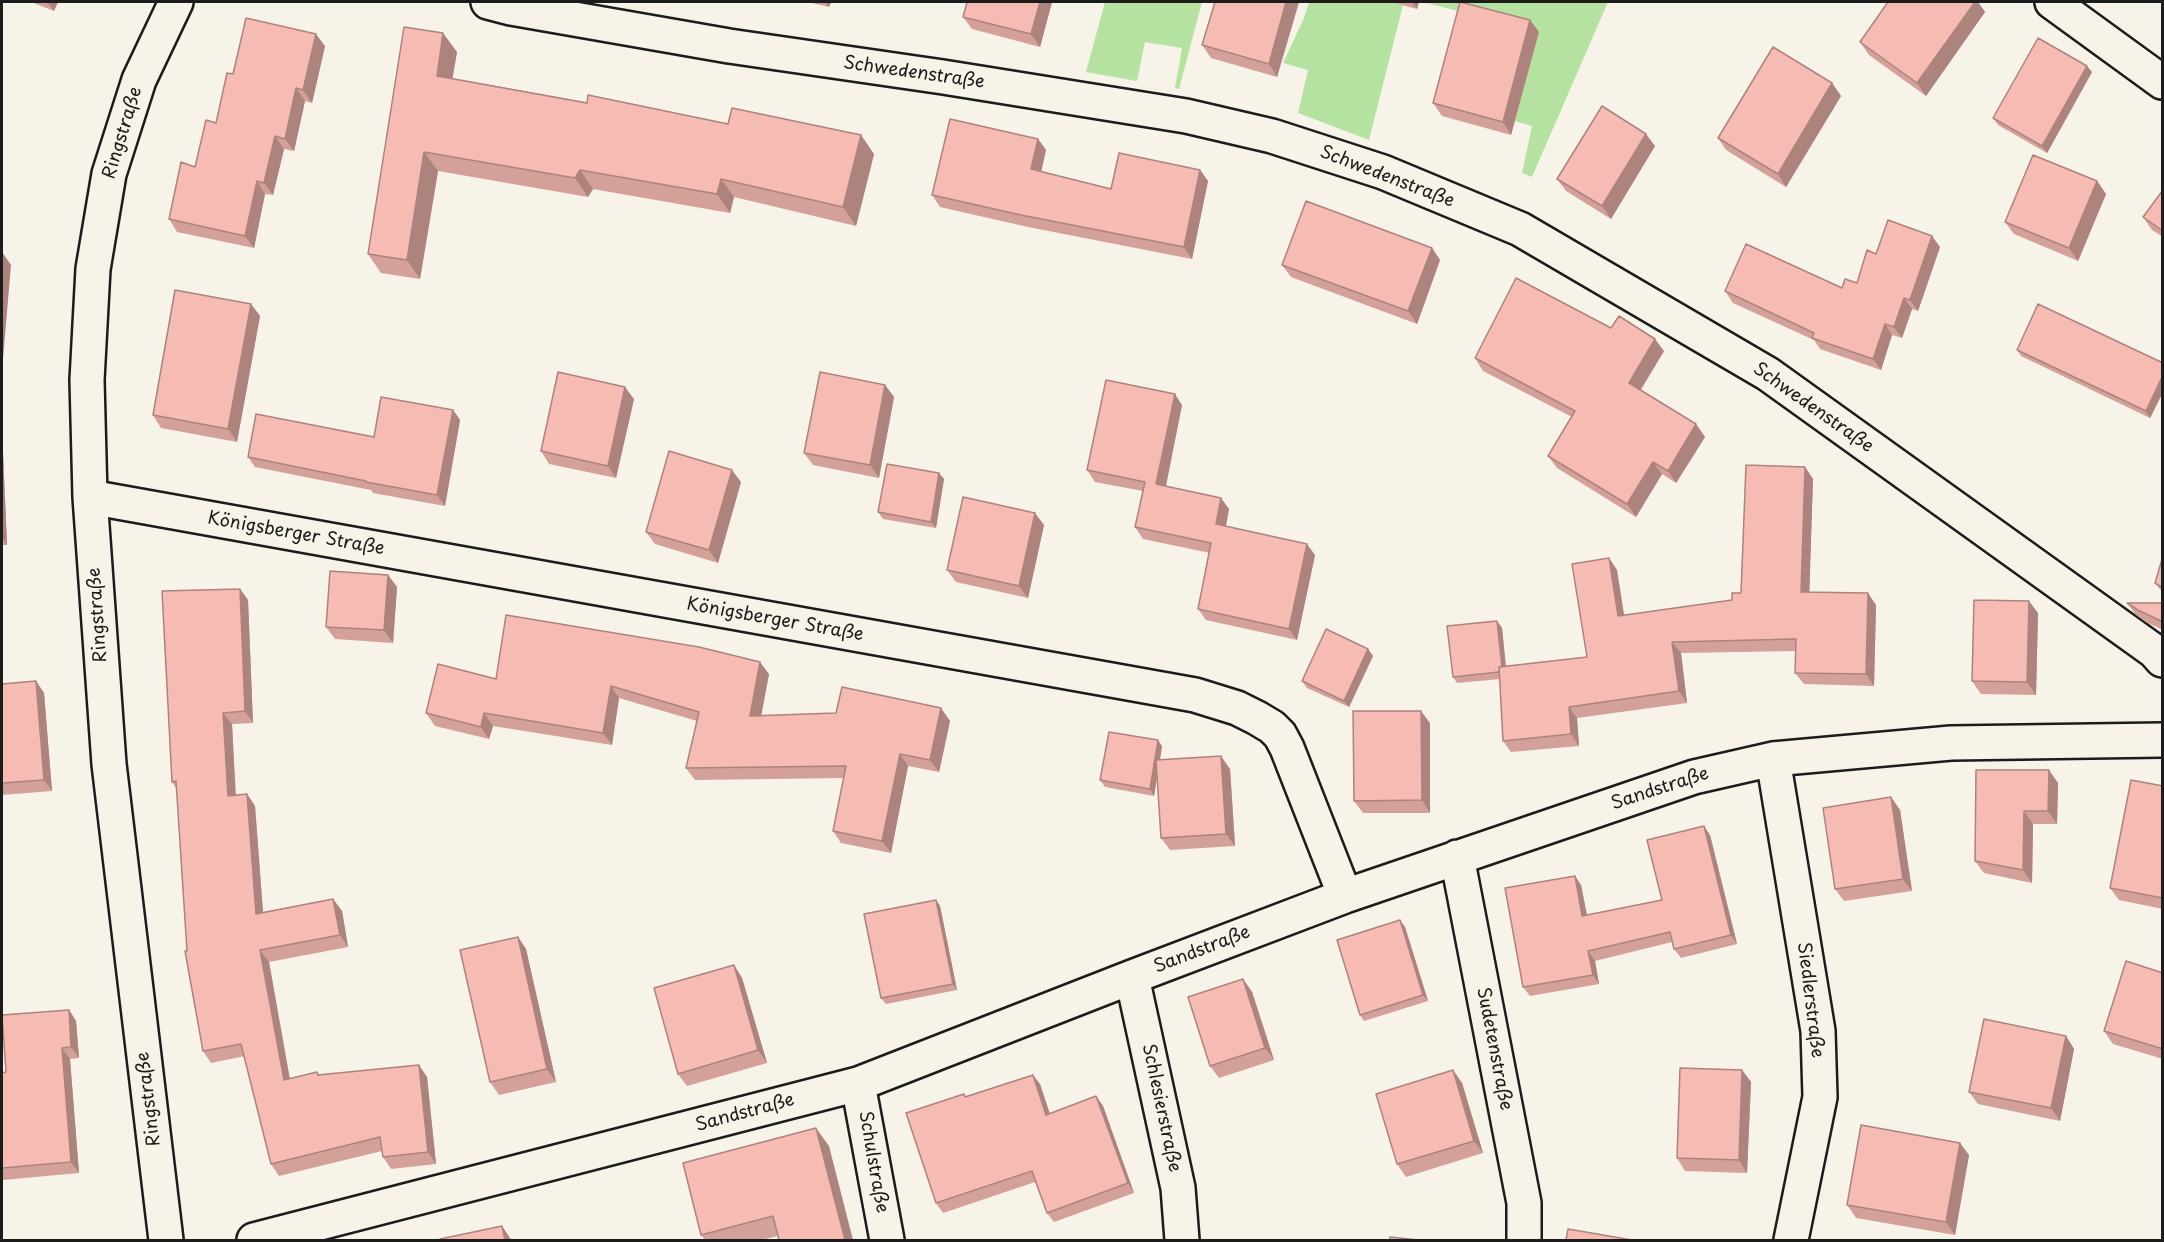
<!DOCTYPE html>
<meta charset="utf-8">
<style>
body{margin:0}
#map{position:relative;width:2164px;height:1242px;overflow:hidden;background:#f7f3e8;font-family:"Playpen Sans",sans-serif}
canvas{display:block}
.frame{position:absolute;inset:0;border:3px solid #1c1c1c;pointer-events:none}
</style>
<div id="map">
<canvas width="2164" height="1242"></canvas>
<div class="frame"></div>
</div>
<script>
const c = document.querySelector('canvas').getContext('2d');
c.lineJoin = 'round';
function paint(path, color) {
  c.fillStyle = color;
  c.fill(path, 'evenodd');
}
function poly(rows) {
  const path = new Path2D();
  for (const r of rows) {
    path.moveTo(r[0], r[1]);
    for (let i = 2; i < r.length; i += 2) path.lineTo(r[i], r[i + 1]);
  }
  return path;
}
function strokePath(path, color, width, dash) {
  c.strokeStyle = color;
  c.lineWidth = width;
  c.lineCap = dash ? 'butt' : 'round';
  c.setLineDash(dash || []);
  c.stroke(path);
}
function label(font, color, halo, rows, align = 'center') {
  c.font = font + ' "Playpen Sans",sans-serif';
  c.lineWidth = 5;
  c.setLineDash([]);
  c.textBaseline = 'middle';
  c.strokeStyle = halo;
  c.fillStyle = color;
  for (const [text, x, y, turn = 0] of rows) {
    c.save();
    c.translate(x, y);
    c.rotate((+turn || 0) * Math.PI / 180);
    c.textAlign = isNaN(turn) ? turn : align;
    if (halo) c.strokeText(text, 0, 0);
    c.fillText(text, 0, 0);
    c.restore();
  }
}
const green = poly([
 [1105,2,1202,2,1179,89,1175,88,1182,48,1145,42,1137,81,1086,72],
 [1309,2,1391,2,1403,5,1369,140,1298,113,1308,70,1283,63,1304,18],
 [1423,2,1608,2,1532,177,1522,173,1532,126,1515,121,1539,32]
]);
const street = poly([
 [488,2,511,8,729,46,943,77,1186,116,1272,136,1383,172,1520,229,1768,374,2154,651,2162,660],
 [2052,2,2162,82],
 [90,497,1195,695,1237,708,1257,718,1272,727,1280,735,1287,748,1345,896],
 [1773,759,1818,1031,1820,1097,1791,1240],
 [1457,857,1524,1203,1524,1240],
 [1132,977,1178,1188,1182,1240],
 [858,1084,887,1240],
 [166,1240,109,764,90,497,87,380,93,269,109,174,139,80,176,2],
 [254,1240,858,1084,1132,977,1345,896,1694,777,1773,759,1951,743,2162,740]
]);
const wall = poly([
 [31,2,58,2,54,11],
 [808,2,831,2,829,7],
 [967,2,1052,2,1040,47,972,29,963,17],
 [1299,2,1277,77,1211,58,1202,45],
 [1391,2,1419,2,1417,9],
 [1888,2,1978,2,1985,12,1926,96,1869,55,1860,42],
 [1530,20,1539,32,1511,135,1442,116,1433,103],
 [325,46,312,103,305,101,294,151,284,149,273,195,265,194,254,248,177,232,169,219,216,123,233,74],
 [457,52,452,78,874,154,856,226,734,197,730,213,593,189,588,197,438,171,420,279,381,273,368,254],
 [2092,72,2047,153,1998,125,1993,118],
 [1832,83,1841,96,1786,187,1726,150,1718,138],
 [1038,139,1046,150,1041,172,1111,189,1200,170,1208,181,1192,259,1028,227,940,207,932,195],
 [1655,146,1611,219,1566,191,1557,179],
 [2097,181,2106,194,2078,261,2014,234,2005,222],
 [2163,190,2163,237,2152,230,2143,217],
 [1940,247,1918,311,1912,309,1902,338,1892,335,1881,370,1820,349,1814,340,1733,303,1725,291,1842,288,1857,283,1876,254],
 [1432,248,1440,260,1417,324,1291,277,1282,265],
 [251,304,260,316,237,442,161,428,153,415],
 [1611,328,1664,351,1641,390,1696,424,1705,437,1676,483,1662,474,1636,517,1557,468,1548,456,1572,417,1483,371,1475,358],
 [2017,350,2163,363,2163,392,2150,418,2021,356],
 [885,385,894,397,879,478,813,465,804,453],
 [634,399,616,478,549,464,541,451],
 [1182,405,1166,486,1229,509,1226,526,1315,555,1297,640,1206,620,1198,609,1210,553,1143,539,1135,527,1143,491,1095,482,1087,470],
 [453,410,460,420,445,506,373,493,371,490,255,467,248,457,374,437],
 [2,450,3,452,7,545,2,545],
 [1805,467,1813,479,1809,592,1876,605,1874,686,1804,684,1795,673,1796,651,1681,653,1687,703,1577,718,1579,746,1511,752,1503,741,1500,679,1457,683,1453,677,1497,621,1502,628,1506,666,1587,657,1609,558,1617,570,1624,615,1732,600,1741,593],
 [944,479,936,528,883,519,878,512],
 [741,482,718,563,655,544,646,532],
 [1044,525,1028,598,956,582,947,570],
 [2163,556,2163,593,2155,583],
 [388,575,397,587,393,643,335,639,326,627],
 [240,589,248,600,253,723,232,724,236,795,247,794,255,806,263,912,333,899,342,911,348,947,269,962,290,1079,319,1074,427,1077,436,1164,391,1169,383,1157,382,1151,279,1176,271,1164,245,1056,211,1063,203,1051,176,788,172,782],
 [2127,603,2163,603,2163,630,2146,622,2136,615],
 [2038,613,2036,695,1981,694,1972,681],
 [1368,649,1373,656,1349,707,1307,688,1302,681],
 [769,674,761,715,950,721,939,772,908,766,891,853,841,843,833,831,844,778,695,780,686,768,697,721,619,698,612,745,493,726,489,739,435,726,426,713,496,679],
 [36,681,44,693,52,791,2,795,2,684],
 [1430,723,1430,813,1363,813,1354,801],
 [1162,746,1160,760,1230,769,1235,846,1170,850,1161,838,1157,777,1154,796,1105,787,1100,780],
 [1976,770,2058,783,2057,824,2033,824,2032,883,1984,873,1975,861],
 [2163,786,2163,909,2119,900,2110,888],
 [1891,797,1900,810,1912,891,1844,901,1835,889],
 [1710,835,1737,944,1681,958,1674,949,1672,942,1595,961,1599,984,1530,996,1523,987,1575,876,1581,885,1587,915,1662,900],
 [936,900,940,906,957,990,886,1004,881,998],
 [1405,927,1428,1001,1364,1021,1360,1015],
 [518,937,526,949,556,1082,499,1095,490,1082],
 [734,965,742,978,767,1063,687,1086,678,1074],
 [2163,973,2163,1059,2113,1044,2104,1031],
 [1243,979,1252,992,1274,1060,1219,1078,1210,1066],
 [69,1010,76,1021,79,1058,70,1059,79,1173,3,1180,2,1178,2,1073,6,1072],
 [2066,1036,2074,1049,2060,1121,1978,1104,1969,1092],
 [1453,1070,1462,1083,1483,1153,1406,1177,1397,1164],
 [1742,1070,1751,1082,1747,1173,1685,1171,1677,1158],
 [1040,1084,1050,1114,1096,1096,1103,1106,1134,1193,1054,1222,1047,1213,1035,1182,943,1213,936,1203,966,1097],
 [829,1146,778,1236,761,1240,705,1240,701,1235],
 [1969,1155,1955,1235,1856,1218,1847,1205]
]);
const shadedWall = poly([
 [47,2,58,2,54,11],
 [825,2,831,2,829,7],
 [1040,2,1052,2,1040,47,1031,34],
 [1286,2,1299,2,1277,77,1269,64],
 [1412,2,1419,2,1417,9],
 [1975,2,1978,2,1985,12,1926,96,1917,83],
 [1530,20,1539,32,1511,135,1503,122],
 [443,33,457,52,450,94,437,76],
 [316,34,325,46,312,103,303,90],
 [2087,66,2092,72,2047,153,2042,146],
 [1832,83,1841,96,1786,187,1778,174],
 [296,88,305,101,294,151,285,139],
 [1646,134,1655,146,1611,219,1602,206],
 [861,135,874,154,856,226,843,207],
 [275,136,284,149,273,195,264,183],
 [1038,139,1046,150,1039,181,1031,169],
 [424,152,438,171,420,279,407,260],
 [580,170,593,189,588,197,575,178],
 [1200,170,1208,181,1192,259,1184,247],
 [721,179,734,197,730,213,717,194],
 [257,181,265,194,254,248,245,236],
 [2097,181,2106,194,2078,261,2069,248],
 [1932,236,1940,247,1918,311,1910,300],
 [1432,248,1440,260,1417,324,1408,311],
 [2,252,11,265,2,371],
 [1904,298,1912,309,1902,338,1894,327],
 [251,304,260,316,237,442,228,429],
 [1885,324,1892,335,1881,370,1873,359],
 [1655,339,1664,351,1637,395,1629,383],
 [2163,375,2163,392,2150,418,2146,411],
 [885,385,894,397,879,478,870,465],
 [625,387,634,399,616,478,608,466],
 [1175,394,1182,405,1164,495,1156,484],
 [453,410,460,420,445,506,437,495],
 [1696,424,1705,437,1676,483,1668,471],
 [2,450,3,452,7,545,2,537],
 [1653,462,1662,474,1636,517,1627,504],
 [1805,467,1813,479,1809,604,1801,592],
 [732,470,741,482,718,563,709,550],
 [939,473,944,479,936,528,931,522],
 [1221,498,1229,509,1224,535,1216,524],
 [1035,513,1044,525,1028,598,1019,586],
 [1307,544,1315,555,1297,640,1289,629],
 [1609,558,1617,570,1626,628,1618,616],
 [388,575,397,587,393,643,384,630],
 [240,589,248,600,253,723,245,711],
 [1868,593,1876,605,1874,686,1866,674],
 [2029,601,2038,613,2036,695,2027,682],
 [1497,621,1502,628,1507,679,1503,672],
 [1672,642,1681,653,1687,703,1679,691],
 [1368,649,1373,656,1349,707,1344,701],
 [760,662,769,674,759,728,750,716],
 [36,681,44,693,52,791,44,780],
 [611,686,619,698,612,745,603,733],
 [1569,707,1577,718,1579,746,1571,734],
 [941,708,950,721,939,772,930,760],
 [1421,711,1430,723,1430,813,1422,800],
 [223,713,232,724,236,807,228,796],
 [484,713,493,726,489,739,481,727],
 [1158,740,1162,746,1154,796,1150,789],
 [900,754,908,766,891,853,882,841],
 [1221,756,1230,769,1235,846,1226,834],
 [2049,770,2058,783,2057,824,2048,811],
 [247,794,255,806,264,925,256,914],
 [1891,797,1900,810,1912,891,1903,879],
 [2024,811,2033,824,2032,883,2023,870],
 [1704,826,1710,835,1737,944,1731,935],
 [1575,876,1581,885,1589,926,1582,916],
 [333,899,342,911,348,947,340,935],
 [936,900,940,906,957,990,953,984],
 [1400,920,1405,927,1428,1001,1423,995],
 [518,937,526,949,556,1082,547,1069],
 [260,950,269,962,292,1092,284,1080],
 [1588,951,1595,961,1599,984,1593,975],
 [734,965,742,978,767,1063,758,1050],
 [1243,979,1252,992,1274,1060,1265,1048],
 [69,1010,76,1021,79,1058,71,1047],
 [2066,1036,2074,1049,2060,1121,2051,1108],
 [62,1048,70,1059,79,1173,71,1162],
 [419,1065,427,1077,436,1164,428,1152],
 [1453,1070,1462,1083,1483,1153,1474,1141],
 [1742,1070,1751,1082,1747,1173,1739,1160],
 [1033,1075,1040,1084,1053,1124,1046,1115],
 [1096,1096,1103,1106,1134,1193,1128,1183],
 [816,1128,829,1146,853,1240,845,1240],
 [1960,1143,1969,1155,1955,1235,1946,1222],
 [502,1226,510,1238,511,1240,505,1240]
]);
const building = poly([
 [967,2,1040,2,1031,34,963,17,967,2],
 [1215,2,1286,2,1269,64,1202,45,1215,2],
 [1460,2,1530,20,1503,122,1433,103,1460,2],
 [1888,2,1975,2,1917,83,1860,42,1888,2],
 [246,18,316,34,303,90,296,88,285,139,275,136,264,183,257,181,245,236,169,219,181,162,195,167,206,120,216,123,227,73,233,74,246,18],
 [404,27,443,33,437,76,587,103,588,95,728,124,732,108,861,135,843,207,721,179,717,194,580,170,575,178,424,152,407,260,368,254,404,27],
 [2038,38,2087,66,2042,146,1993,118,2038,38],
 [1773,47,1832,83,1778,174,1718,138,1773,47],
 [1602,106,1646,134,1602,206,1557,179,1602,106],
 [950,119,1038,139,1031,169,1111,189,1119,153,1200,170,1184,247,1021,215,932,195,950,119],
 [2033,155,2097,181,2069,248,2005,222,2033,155],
 [2163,190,2163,231,2143,217,2163,190],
 [1306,201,1432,248,1408,311,1282,265,1306,201],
 [1888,220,1932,236,1910,300,1904,298,1894,327,1885,324,1873,359,1812,338,1814,333,1725,291,1746,244,1842,288,1845,279,1857,283,1867,250,1876,254,1888,220],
 [1516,278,1611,328,1619,316,1655,339,1629,383,1696,424,1668,471,1653,462,1627,504,1548,456,1575,411,1475,358,1516,278],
 [175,290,251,304,228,429,153,415,175,290],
 [2038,304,2163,363,2163,375,2146,411,2017,350,2038,304],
 [558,372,625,387,608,466,541,451,558,372],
 [820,372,885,385,870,465,804,453,820,372],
 [1106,380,1175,394,1156,484,1221,498,1216,524,1307,544,1289,629,1198,609,1211,543,1135,527,1145,482,1087,470,1106,380],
 [381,397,453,410,437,495,366,482,366,481,248,457,256,414,374,437,381,397],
 [669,451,732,470,709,550,646,532,669,451],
 [887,464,939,473,931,522,878,512,887,464],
 [1746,465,1805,467,1801,592,1868,593,1866,674,1795,673,1796,639,1672,642,1679,691,1569,707,1571,734,1503,741,1499,667,1587,657,1572,564,1609,558,1618,616,1732,600,1732,593,1741,593,1746,465],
 [963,497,1035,513,1019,586,947,570,963,497],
 [2163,556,2163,588,2155,583,2163,556],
 [330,571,388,575,384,630,326,627,330,571],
 [240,589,245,711,223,713,228,796,247,794,256,914,333,899,340,935,260,950,284,1080,317,1072,318,1075,419,1065,428,1152,383,1157,380,1137,271,1164,241,1044,203,1051,185,951,187,951,176,781,172,782,162,591,240,589],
 [1974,600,2029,601,2027,682,1972,681,1974,600],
 [2127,603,2163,603,2163,622,2138,610,2127,603],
 [506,615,699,647,760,662,750,716,836,713,842,687,941,708,930,760,900,754,882,841,833,831,846,766,686,768,699,712,611,686,603,733,484,713,481,727,426,713,438,664,496,679,506,615],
 [1497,621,1502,667,1499,667,1499,672,1453,677,1447,626,1497,621],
 [1326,629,1368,649,1344,701,1302,681,1326,629],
 [36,681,44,780,2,783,2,684,36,681],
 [1353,711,1421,711,1422,800,1354,801,1353,711],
 [1109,732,1158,740,1150,789,1100,780,1109,732],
 [1221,756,1226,834,1161,838,1156,760,1221,756],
 [1976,770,2049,770,2048,811,2024,811,2023,870,1975,861,1976,770],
 [2131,780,2163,786,2163,898,2110,888,2131,780],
 [1891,797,1903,879,1835,889,1823,808,1891,797],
 [1704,826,1731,935,1674,949,1670,932,1588,951,1593,975,1523,987,1505,888,1575,876,1582,916,1662,900,1647,840,1704,826],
 [936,900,953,984,881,998,864,914,936,900],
 [1400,920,1423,995,1360,1015,1337,940,1400,920],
 [518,937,547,1069,490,1082,460,950,518,937],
 [2126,961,2163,973,2163,1049,2104,1031,2126,961],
 [734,965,758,1050,678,1074,654,988,734,965],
 [1243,979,1265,1048,1210,1066,1188,997,1243,979],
 [69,1010,71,1047,62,1048,71,1162,2,1168,2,1073,6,1072,2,1015,69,1010],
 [1984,1019,2066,1036,2051,1108,1969,1092,1984,1019],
 [1680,1068,1742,1070,1739,1160,1677,1158,1680,1068],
 [1453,1070,1474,1141,1397,1164,1376,1094,1453,1070],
 [1033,1075,1046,1115,1096,1096,1128,1183,1047,1213,1032,1171,936,1203,906,1113,964,1094,965,1097,1033,1075],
 [1861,1125,1960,1143,1946,1222,1847,1205,1861,1125],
 [816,1128,845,1240,779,1240,773,1216,701,1235,683,1163,816,1128],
 [502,1226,505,1240,441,1240,440,1239,502,1226],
 [1568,1229,1632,1240,1566,1240,1568,1229],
 [1390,1237,1419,1240,1390,1240,1390,1237]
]);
const streetNames = [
 ["Schwedenstraße",914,73,8],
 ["Ringstraße",123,133,-73],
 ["Schwedenstraße",1387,177,21],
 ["Schwedenstraße",1813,408,35],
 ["Königsberger Straße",296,534,10],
 ["Ringstraße",98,615,-94],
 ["Königsberger Straße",775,620,10],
 ["Sandstraße",1660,789,-18],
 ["Sandstraße",1202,950,-21],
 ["Siedlerstraße",1810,1000,83],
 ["Sudetenstraße",1494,1049,79],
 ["Ringstraße",149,1099,-97],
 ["Schlesierstraße",1161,1108,78],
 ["Sandstraße",745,1113,-15],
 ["Schulstraße",873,1162,80]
];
paint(green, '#b5e2a0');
strokePath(street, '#1c1c1c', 38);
strokePath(street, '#f7f3e8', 33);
paint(wall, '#d4a19a');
paint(shadedWall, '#ac837d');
paint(building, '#f6bbb3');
strokePath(building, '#ac837d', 1.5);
label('18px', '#1c1c1c', '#f7f3e8', streetNames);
</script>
